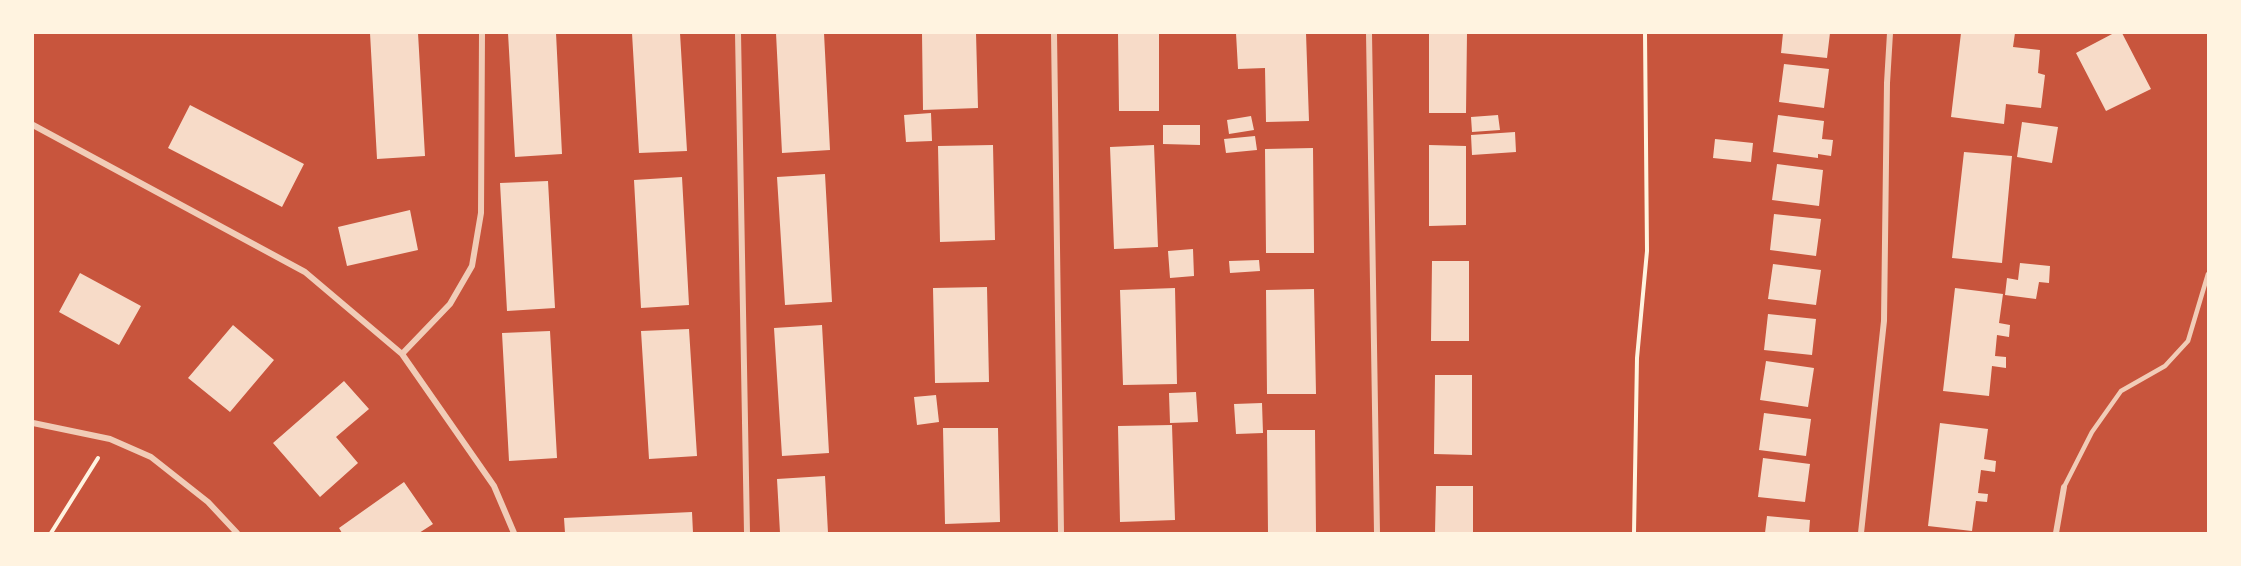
<!DOCTYPE html>
<style>
body{margin:0}
#map{position:relative;width:2241px;height:566px;overflow:hidden;background:#c8553d;font-family:"PT Sans Narrow",sans-serif}
canvas{display:block}
.frame{position:absolute;inset:0;border:34px solid #fff3e0;pointer-events:none}
</style>
<div id="map">
<canvas width="2241" height="566"></canvas>
<div class="frame"></div>
</div>
<script>
const c = document.querySelector('canvas').getContext('2d');
c.lineJoin = 'round';
function paint(path, color) {
  c.fillStyle = color;
  c.fill(path, 'evenodd');
}
function poly(rows) {
  const path = new Path2D();
  for (const r of rows) {
    path.moveTo(r[0], r[1]);
    for (let i = 2; i < r.length; i += 2) path.lineTo(r[i], r[i + 1]);
  }
  return path;
}
function strokePath(path, color, width, dash) {
  c.strokeStyle = color;
  c.lineWidth = width;
  c.lineCap = dash ? 'butt' : 'round';
  c.setLineDash(dash || []);
  c.stroke(path);
}
const building = poly([
 [370,33,418,33,425,156,377,159],
 [508,33,556,33,562,154,515,157],
 [632,33,680,33,687,151,639,153],
 [776,33,824,33,830,150,782,153],
 [922,33,976,33,978,108,923,110],
 [1118,33,1159,33,1159,111,1119,111],
 [1236,33,1306,33,1309,121,1266,122,1265,68,1238,69],
 [1429,33,1467,33,1466,113,1429,113],
 [1783,33,1830,33,1827,58,1781,53],
 [1961,33,2015,33,2013,47,2040,50,2038,73,2045,75,2041,108,2006,104,2004,124,1951,117],
 [2114,33,2122,33,2151,89,2106,111,2076,53],
 [1784,64,1829,69,1824,108,1779,102],
 [190,105,304,164,282,207,168,148],
 [931,113,932,141,906,142,904,115],
 [1498,115,1500,130,1472,132,1471,117],
 [1778,115,1824,121,1822,139,1833,140,1831,156,1818,154,1818,158,1773,152],
 [1251,116,1254,130,1229,134,1227,120],
 [2022,122,2058,127,2052,163,2017,157],
 [1163,125,1200,125,1200,145,1163,144],
 [1515,132,1516,152,1472,155,1471,135],
 [1255,136,1257,150,1226,153,1224,139],
 [1715,139,1753,143,1751,162,1713,158],
 [993,145,995,240,940,242,938,146],
 [1154,145,1158,247,1114,249,1110,147],
 [1429,145,1466,146,1466,225,1429,226],
 [1313,148,1314,253,1266,253,1265,149],
 [1964,152,2012,156,2002,263,1952,258],
 [1777,164,1823,170,1819,206,1772,200],
 [825,174,832,302,785,305,777,177],
 [682,177,689,305,641,308,634,180],
 [548,181,555,308,507,311,500,183],
 [410,210,418,250,347,266,338,227],
 [1774,214,1821,219,1816,256,1770,250],
 [1193,249,1194,276,1170,278,1168,251],
 [1259,260,1260,271,1230,273,1229,261],
 [1432,261,1469,261,1469,341,1431,341],
 [2020,263,2050,266,2049,283,2039,282,2036,299,2005,295,2007,278,2018,280],
 [1773,264,1821,270,1816,305,1768,299],
 [80,273,141,306,119,345,59,312],
 [987,287,989,382,935,383,933,288],
 [1175,288,1177,384,1123,385,1120,290],
 [1955,288,2003,294,1999,323,2010,325,2009,337,1997,335,1995,356,2006,357,2006,368,1992,366,1989,396,1943,391],
 [1314,289,1316,394,1267,394,1266,290],
 [1768,314,1816,319,1812,355,1764,350],
 [233,325,274,360,230,412,188,378],
 [822,325,829,453,782,456,774,328],
 [689,329,697,456,649,459,641,331],
 [550,331,557,458,509,461,502,333],
 [1766,361,1814,368,1808,407,1760,400],
 [1435,375,1472,375,1472,455,1434,454],
 [344,381,369,409,336,437,358,463,320,497,273,443],
 [1196,392,1198,422,1170,423,1169,393],
 [936,395,939,422,917,425,914,397],
 [1262,403,1263,433,1236,434,1234,404],
 [1764,413,1811,419,1806,456,1759,450],
 [1940,423,1988,429,1984,459,1996,461,1995,472,1981,470,1978,493,1988,494,1987,502,1976,501,1972,531,1928,526],
 [1172,425,1175,520,1120,522,1118,426],
 [943,428,998,428,1000,522,945,524],
 [1267,430,1315,430,1316,533,1268,533],
 [1763,458,1810,464,1805,502,1758,497],
 [825,476,828,533,780,533,777,479],
 [404,482,433,524,419,533,342,533,339,528],
 [1436,486,1473,486,1473,533,1435,533],
 [692,512,693,533,565,533,564,518],
 [1767,516,1810,520,1809,533,1765,533]
]);
const path = poly([
 [51,533,98,458],
 [1634,533,1637,358,1647,251,1645,33]
]);
const service = poly([
 [2064,487,2092,432,2121,391,2165,366,2188,341,2208,274]
]);
const minor = poly([
 [738,33,747,533],
 [1054,33,1061,533],
 [1369,33,1377,533],
 [33,125,305,272,402,354,494,486,514,533],
 [402,354,450,304,472,266,481,213,482,33],
 [33,423,110,439,151,457,208,502,237,533],
 [1861,533,1884,321,1887,83,1890,33],
 [2056,533,2064,487]
]);
paint(building, '#f7dbc8');
strokePath(path, '#fff3e0', 4);
strokePath(service, '#f1ccb7', 4.5);
strokePath(minor, '#f1ccb7', 6);
</script>
